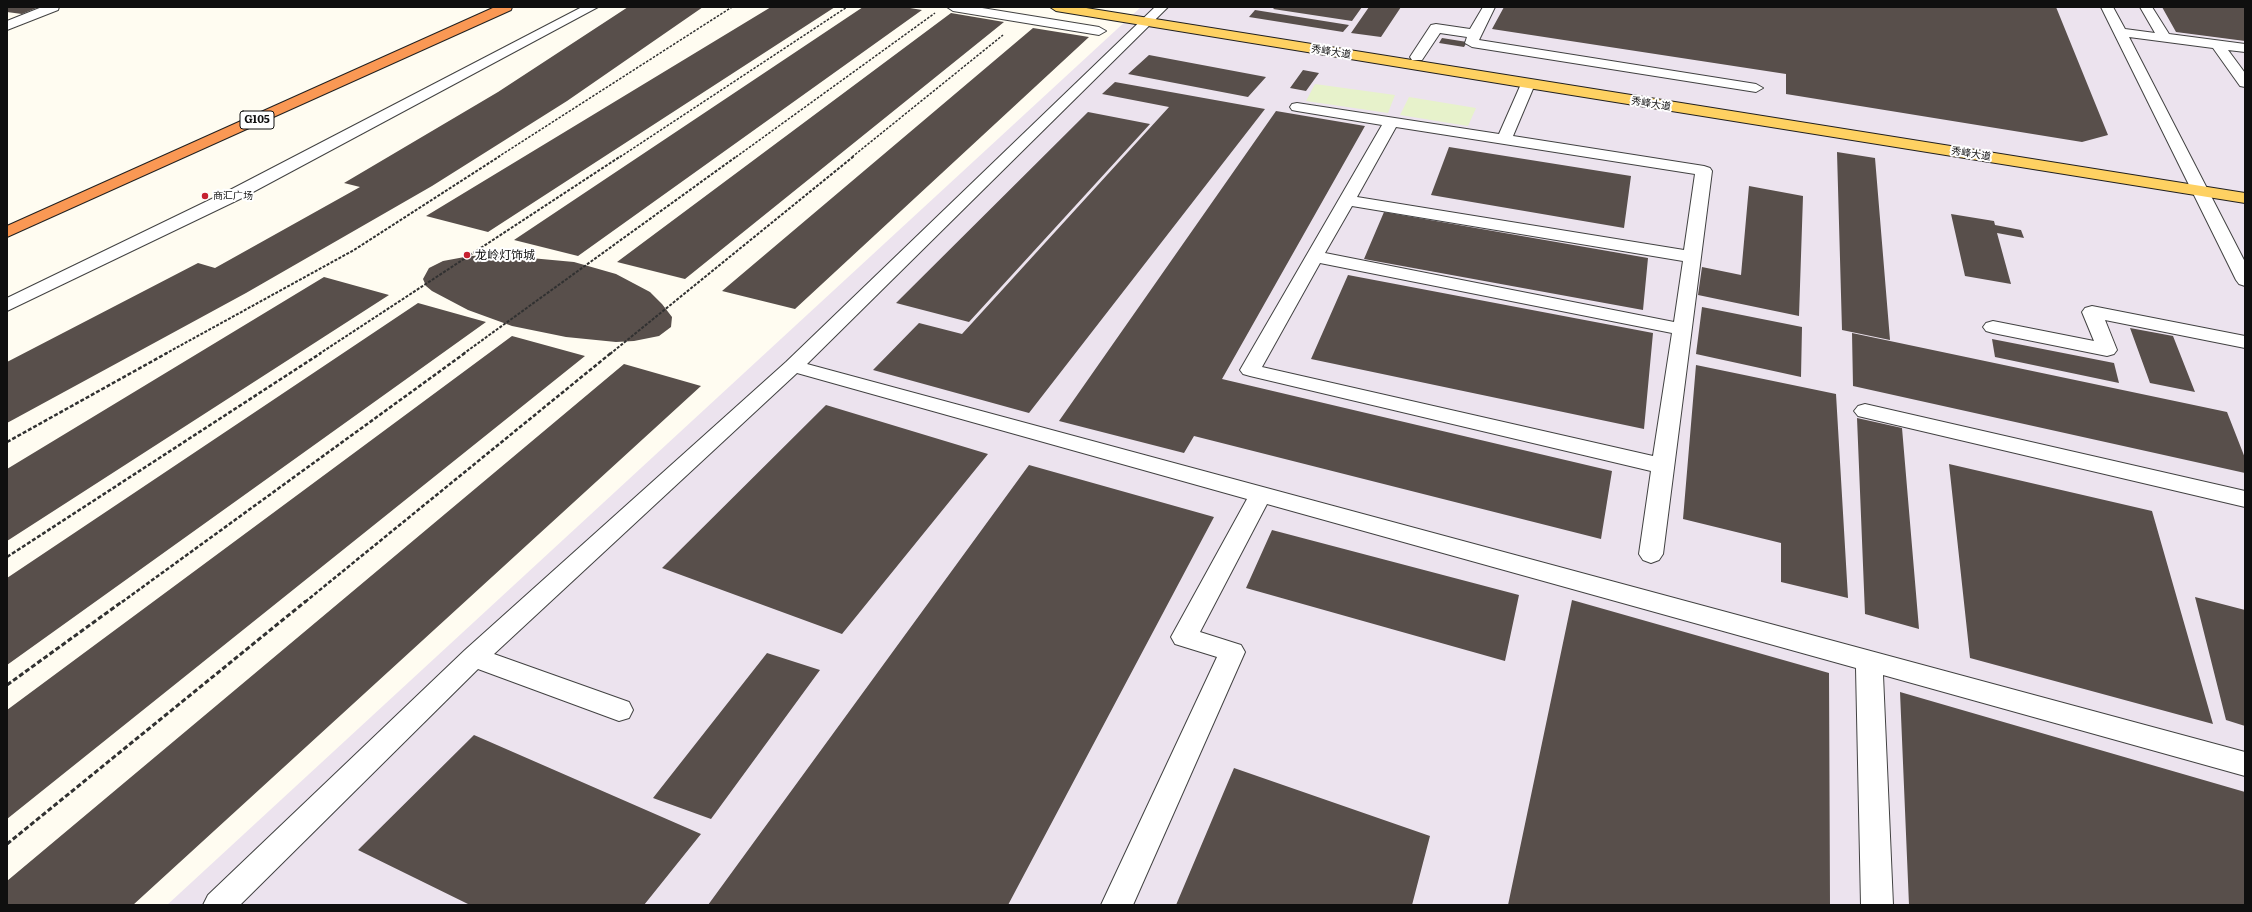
<!DOCTYPE html>
<meta charset="utf-8">
<style>
body{margin:0}
#map{position:relative;width:2252px;height:912px;overflow:hidden;background:#fffcf1;font-family:Literata,serif}
canvas{display:block}
.frame{position:absolute;inset:0;border:8px solid #0f0f0f;pointer-events:none}
</style>
<div id="map">
<canvas width="2252" height="912"></canvas>
<div class="frame"></div>
</div>
<script>
const c = document.querySelector('canvas').getContext('2d');
c.lineJoin = 'round';
function paint(path, color) {
  c.fillStyle = color;
  c.fill(path, 'evenodd');
}
function poly(rows) {
  const path = new Path2D();
  for (const r of rows) {
    path.moveTo(r[0], r[1]);
    for (let i = 2; i < r.length; i += 2) path.lineTo(r[i], r[i + 1]);
  }
  return path;
}
function strokePath(path, color, width, dash) {
  c.strokeStyle = color;
  c.lineWidth = width;
  c.lineCap = dash ? 'butt' : 'round';
  c.setLineDash(dash || []);
  c.stroke(path);
}
function label(font, color, halo, rows, align = 'center') {
  c.font = font + ' Literata,"Noto Sans SC",serif';
  c.lineWidth = 4;
  c.setLineDash([]);
  c.textBaseline = 'middle';
  c.strokeStyle = halo;
  c.fillStyle = color;
  for (const [text, x, y, turn = 0] of rows) {
    c.save();
    c.translate(x, y);
    c.rotate((+turn || 0) * Math.PI / 180);
    c.textAlign = isNaN(turn) ? turn : align;
    if (halo) c.strokeText(text, 0, 0);
    c.fillText(text, 0, 0);
    c.restore();
  }
}
const industrial = poly([
 [1141,7,2245,7,2245,905,167,905]
]);
const pitch = poly([
 [1315,84,1395,95,1388,113,1306,101],
 [1409,97,1476,108,1468,126,1400,115]
]);
const building = poly([
 [7,7,39,7,22,14,7,12],
 [628,7,703,7,567,101,432,186,246,293,7,423,7,362,198,263,215,268,360,187,344,183,498,92],
 [771,7,835,7,488,232,426,216],
 [863,7,904,7,922,10,578,256,514,240],
 [1275,7,1362,7,1352,21,1273,9],
 [1369,7,1401,7,1381,37,1351,33],
 [1504,7,2056,7,2108,135,2082,142,1786,94,1786,74,1492,29],
 [2162,7,2245,7,2245,41,2176,32],
 [1255,10,1349,25,1343,32,1249,17],
 [951,13,1004,22,685,279,617,262],
 [1033,28,1089,37,795,309,722,291],
 [1442,38,1467,42,1464,47,1439,43],
 [1149,55,1266,77,1248,97,1128,74],
 [1303,70,1319,73,1306,91,1290,88],
 [1115,82,1265,109,1029,413,873,370,919,323,962,334,1169,107,1102,94],
 [1276,111,1365,126,1222,379,1612,471,1601,539,1194,436,1184,453,1059,421],
 [1088,112,1150,124,969,322,896,303],
 [1449,147,1631,176,1624,228,1431,195],
 [1837,152,1875,158,1890,340,1842,330],
 [1749,186,1803,196,1799,316,1698,295,1702,267,1741,275],
 [1384,212,1648,258,1643,310,1364,259],
 [1951,214,1994,221,1995,225,2021,230,2024,238,1997,233,2011,284,1965,276],
 [498,255,574,262,616,274,650,292,662,304,672,317,671,327,659,336,634,341,616,342,566,337,512,326,468,310,432,291,426,286,423,279,429,268,443,261,470,256],
 [1348,275,1653,333,1644,429,1311,359],
 [324,277,389,295,7,541,7,469],
 [418,303,486,322,7,665,7,578],
 [1702,307,1802,327,1801,377,1696,354],
 [2130,328,2173,336,2195,392,2150,383],
 [1852,333,2227,412,2245,458,2245,473,1853,386],
 [512,336,585,356,7,819,7,710],
 [1992,339,2114,363,2119,383,1995,357],
 [624,364,701,386,133,905,7,905,7,881],
 [1696,365,1836,394,1848,598,1781,582,1781,543,1683,519],
 [826,405,988,454,842,634,662,568],
 [1857,418,1902,428,1919,629,1865,614],
 [1949,464,2152,511,2213,724,1970,658],
 [1029,465,1214,517,1008,905,708,905],
 [1272,530,1519,595,1505,661,1246,588],
 [2195,597,2245,610,2245,726,2226,720],
 [1572,600,1829,673,1830,905,1508,905],
 [767,653,820,670,711,819,653,798],
 [1900,692,2245,792,2245,905,1909,905],
 [474,735,701,834,644,905,470,905,358,850],
 [1234,768,1430,836,1412,905,1176,905]
]);
const pathFar3 = poly([
 [498,157,732,7],
 [620,157,847,7],
 [736,157,935,13],
 [852,157,1003,35]
]);
const pathFar2 = poly([
 [165,354,354,250,500,156],
 [319,354,621,156],
 [463,354,737,156],
 [610,354,854,156]
]);
const pathFar1 = poly([
 [7,442,167,353],
 [7,557,321,353],
 [122,602,465,353],
 [305,602,611,353]
]);
const path = poly([
 [7,685,123,601],
 [7,844,306,601]
]);
const minor = poly([
 [42,7,59,7,58,10,7,30,7,21,42,7],
 [582,7,598,7,240,199,7,311,7,298,228,191,582,7],
 [947,7,976,7,1099,27,1106,31,1099,35,953,11,947,7],
 [1155,7,1168,7,807,364,2245,752,2245,776,1883,675,1893,905,1861,905,1856,668,1267,504,1200,632,1241,645,1245,652,1133,905,1101,905,1217,657,1175,644,1171,637,1247,499,797,373,494,654,629,702,633,710,629,718,619,721,478,669,240,905,203,905,208,895,465,650,786,362,1155,7],
 [1483,7,1495,7,1479,40,1756,84,1763,88,1756,92,1472,47,1465,43,1467,37,1440,33,1422,60,1412,60,1410,57,1431,25,1436,24,1470,29,1483,7],
 [2101,7,2113,7,2125,29,2155,33,2140,7,2152,7,2169,34,2245,44,2245,52,2228,50,2245,73,2245,87,2240,86,2213,48,2129,37,2245,262,2245,286,2239,284,2236,280,2101,7],
 [1528,80,1535,84,1513,136,1704,166,1710,168,1712,171,1663,554,1659,560,1651,563,1643,560,1639,554,1651,471,1250,376,1243,374,1240,370,1382,125,1297,111,1292,110,1290,107,1292,104,1297,103,1499,134,1521,84,1528,80],
 [1396,127,1695,174,1684,250,1357,197,1396,127],
 [1352,206,1683,261,1674,322,1325,253,1352,206],
 [1320,263,1672,333,1653,456,1262,367,1320,263],
 [2092,306,2245,336,2245,348,2105,320,2117,350,2114,354,2107,356,1993,333,1986,331,1983,327,1986,323,1993,321,2094,341,2082,312,2085,308,2092,306],
 [1865,404,2245,491,2245,507,1858,416,1854,411,1858,406,1865,404]
]);
const major = poly([
 [1050,7,1080,7,2245,193,2245,203,1528,88,1056,11,1050,7]
]);
const highway = poly([
 [495,7,512,7,511,10,7,237,7,226,495,7]
]);
const markers = [
 [205,196,4,"#c62030"],
 [467,255,4,"#c62030"]
];
const farStreetnames = [
 ["秀峰大道",1331,52,9],
 ["秀峰大道",1651,104,9],
 ["秀峰大道",1971,154,9]
];
const farPoinames = [
 ["商汇广场",213,196]
];
const shields = [
 [257,120,34]
];
const shieldNames = [
 ["G105",257,120]
];
const poiNames = [
 ["龙岭灯饰城",475,255]
];
paint(industrial, '#ece3ee');
paint(pitch, '#e7f2cb');
paint(building, '#584f4b');
strokePath(minor, '#424242', 2);
strokePath(major, '#202020', 2);
strokePath(highway, '#202020', 2);
strokePath(pathFar3, '#313131', 1.5, [2.5, 1.5]);
strokePath(pathFar2, '#313131', 2, [3, 1.5]);
strokePath(pathFar1, '#313131', 2.5, [4, 2]);
strokePath(path, '#313131', 3, [5, 2.5]);
paint(minor, '#fff');
paint(major, '#fed162');
paint(highway, '#fa9854');
for (const [x, y, r, color] of markers) {
  const dot = new Path2D();
  dot.arc(x, y, r, 0, 2 * Math.PI);
  c.fillStyle = color;
  c.fill(dot);
  strokePath(dot, '#fff', 1.5);
}
label('10px', '#0f0f0f', '#fff', farStreetnames);
label('10px', '#0f0f0f', '#fff', farPoinames, 'left');
for (const [x, y, w] of shields) {
  const box = new Path2D();
  box.roundRect(x - w / 2, y - 9, w, 18, 3);
  c.fillStyle = '#fff';
  c.fill(box);
  strokePath(box, '#0f0f0f', 1);
}
label('bold 11px', '#0f0f0f', null, shieldNames);
label('12px', '#0f0f0f', '#fff', poiNames, 'left');
</script>
